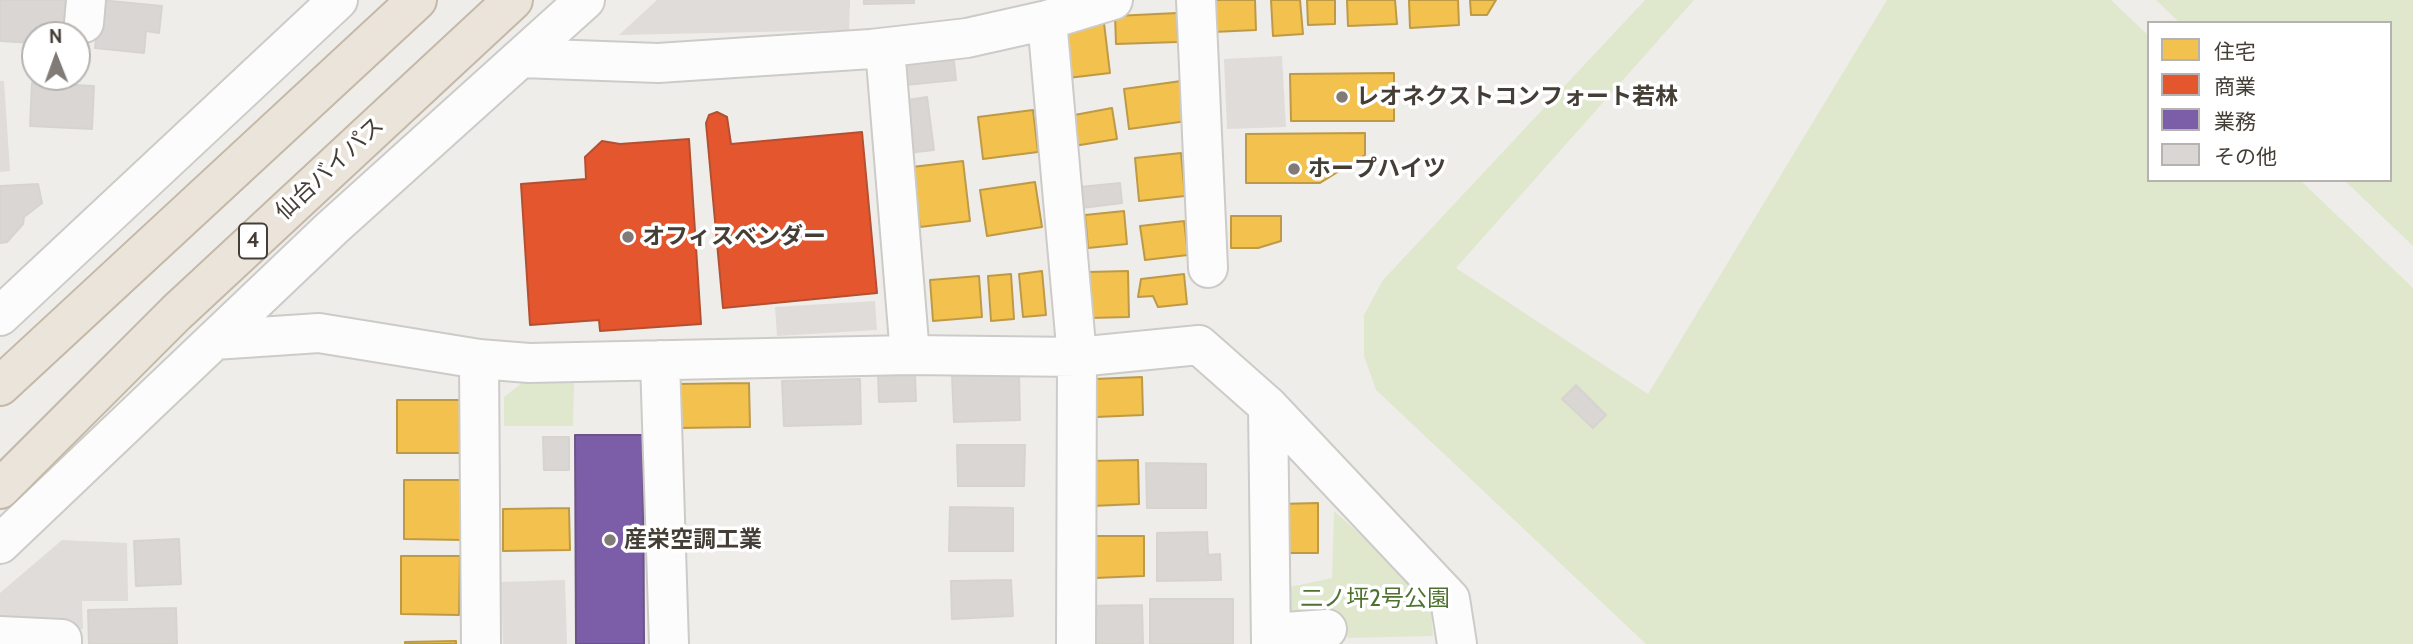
<!DOCTYPE html>
<meta charset="utf-8">
<style>
body{margin:0}
#map{position:relative;width:2413px;height:644px;overflow:hidden;background:#efedea;font-family:Cabin,"Noto Sans JP",sans-serif}
canvas{display:block}
.legend{position:absolute;left:2147px;top:21px;width:245px;height:161px;box-sizing:border-box;background:#fff;border:2px solid #b5b2af;margin:0;padding:9px 12px;list-style:none;font-size:21px;color:#453e37}
.legend li{display:flex;align-items:center;gap:14px;height:35px}
.legend b{width:35px;border:2px solid #b5b2af}
.north{position:absolute;left:21px;top:21px;width:70px;height:70px;box-sizing:border-box;background:#fff;border:2px solid #b5b2af;border-radius:50%;rotate:359deg;font-size:19px;font-weight:700;line-height:28px;text-align:center;color:#453e37}
.north::after{content:'';display:block;margin:auto;width:24px;height:32px;background:#807b76;clip-path:polygon(50% 0,100% 100%,50% 72%,0 100%)}
</style>
<div id="map">
<canvas width="2413" height="644"></canvas>
<ul class="legend">
<li><b style="height:19px;background:#f2c14e"></b>住宅</li>
<li><b style="height:19px;background:#e4572e"></b>商業</li>
<li><b style="height:19px;background:#7b5ea7"></b>業務</li>
<li><b style="height:19px;background:#d9d6d3"></b>その他</li>
</ul>
<div class="north">N</div>
</div>
<script>
const c = document.querySelector('canvas').getContext('2d');
c.lineJoin = 'round';
function paint(path, color) {
  c.fillStyle = color;
  c.fill(path, 'evenodd');
}
function poly(rows) {
  const path = new Path2D();
  for (const r of rows) {
    path.moveTo(r[0], r[1]);
    for (let i = 2; i < r.length; i += 2) path.lineTo(r[i], r[i + 1]);
  }
  return path;
}
function strokePath(path, color, width, dash) {
  c.strokeStyle = color;
  c.lineWidth = width;
  c.lineCap = dash ? 'butt' : 'round';
  c.setLineDash(dash || []);
  c.stroke(path);
}
function label(font, color, halo, rows, align = 'center') {
  c.font = font + ' Cabin,"Noto Sans JP",sans-serif';
  c.lineWidth = 7;
  c.setLineDash([]);
  c.textBaseline = 'middle';
  c.strokeStyle = halo;
  c.fillStyle = color;
  for (const [text, x, y, turn = 0] of rows) {
    c.save();
    c.translate(x, y);
    c.rotate((+turn || 0) * Math.PI / 180);
    c.textAlign = isNaN(turn) ? turn : align;
    if (halo) c.strokeText(text, 0, 0);
    c.fillText(text, 0, 0);
    c.restore();
  }
}
const green = poly([
 [1645,0,1694,0,1456,268,1648,394,1887,0,2111,0,2149,36,2149,180,2300,180,2413,288,2413,644,1646,644,1376,390,1364,356,1364,315,1383,280],
 [2156,0,2413,0,2413,246,2344,180,2390,180,2390,23,2180,23],
 [522,383,574,383,573,426,504,426,504,397],
 [1334,511,1416,584,1431,606,1433,636,1348,638,1341,616,1286,616,1281,589,1332,578]
]);
const parking = poly([
 [657,0,850,0,849,30,619,35],
 [1282,56,1286,127,1227,129,1224,59],
 [0,81,4,81,10,171,0,172],
 [875,301,877,330,777,336,775,307],
 [62,540,127,543,128,601,82,601,83,629,0,624,0,593],
 [565,580,567,644,503,644,501,582]
]);
const homes = poly([
 [1211,0,1255,0,1256,30,1213,32,1211,0],
 [1271,0,1300,0,1303,34,1273,36,1271,0],
 [1307,0,1335,0,1335,24,1308,25,1307,0],
 [1347,0,1395,0,1397,24,1348,26,1347,0],
 [1409,0,1458,0,1459,25,1410,28,1409,0],
 [1470,0,1496,0,1487,15,1471,15,1470,0],
 [1177,13,1178,42,1116,44,1115,16,1177,13],
 [1104,23,1110,73,1068,78,1062,29,1104,23],
 [1394,73,1394,121,1291,121,1290,74,1394,73],
 [1181,81,1187,121,1129,129,1124,89,1181,81],
 [1112,108,1117,139,1074,146,1069,116,1112,108],
 [1033,110,1038,152,983,159,978,117,1033,110],
 [1365,133,1365,155,1320,183,1246,183,1246,134,1365,133],
 [1181,153,1185,196,1139,201,1135,158,1181,153],
 [963,161,970,221,920,227,912,167,963,161],
 [1035,182,1042,227,987,236,980,190,1035,182],
 [1124,211,1127,244,1088,248,1085,215,1124,211],
 [1231,216,1281,216,1281,241,1258,248,1231,248,1231,216],
 [1184,221,1188,255,1145,260,1140,226,1184,221],
 [1042,271,1046,315,1023,317,1019,274,1042,271],
 [1128,271,1129,317,1089,318,1087,272,1128,271],
 [1011,274,1014,319,991,321,988,276,1011,274],
 [1184,274,1187,304,1158,307,1153,296,1138,297,1141,279,1184,274],
 [979,276,982,317,933,321,930,280,979,276],
 [1142,377,1143,415,1096,417,1094,379,1142,377],
 [749,383,750,427,677,428,676,384,749,383],
 [397,400,464,400,464,453,397,453,397,400],
 [1138,460,1139,504,1091,506,1090,461,1138,460],
 [404,480,464,480,464,540,404,539,404,480],
 [1318,503,1318,553,1279,553,1279,504,1318,503],
 [569,508,570,550,503,551,503,509,569,508],
 [1093,536,1144,536,1144,576,1094,578,1093,536],
 [401,556,460,556,459,615,401,614,401,556],
 [456,641,456,644,405,644,405,642,456,641]
]);
const shops = poly([
 [717,112,727,117,731,144,862,132,877,293,723,308,706,123,709,115,717,112],
 [689,139,701,324,600,331,599,320,530,325,521,184,586,179,585,157,602,141,620,144,689,139]
]);
const offices = poly([
 [575,435,643,435,644,644,576,644,575,435]
]);
const building = poly([
 [0,0,73,0,71,35,35,35,35,43,0,41,0,0],
 [100,0,162,6,159,33,146,31,144,53,95,48,100,0],
 [864,0,914,0,914,3,864,4,864,0],
 [953,53,956,80,905,85,902,58,953,53],
 [32,83,94,86,92,129,30,126,32,83],
 [927,97,934,150,907,153,901,101,927,97],
 [1120,183,1122,203,1082,208,1080,187,1120,183],
 [38,184,42,203,24,217,23,224,7,242,0,243,0,186,38,184],
 [1019,373,1020,420,954,422,952,375,1019,373],
 [915,374,916,401,879,402,878,375,915,374],
 [860,379,861,424,784,426,782,381,860,379],
 [1576,385,1606,415,1593,428,1562,399,1576,385],
 [543,437,569,437,569,470,544,470,543,437],
 [957,445,1025,445,1024,486,958,486,957,445],
 [1146,463,1206,464,1206,508,1147,508,1146,463],
 [950,507,1013,508,1013,551,949,551,950,507],
 [1207,532,1208,555,1220,554,1221,580,1157,581,1157,533,1207,532],
 [179,539,181,584,136,586,134,541,179,539],
 [1011,580,1013,616,952,619,951,581,1011,580],
 [1150,599,1233,599,1233,644,1150,644,1150,599],
 [1142,605,1143,644,1087,644,1086,606,1142,605],
 [176,608,177,644,89,644,88,610,176,608]
]);
const minor = poly([
 [1196,0,1208,268],
 [1047,20,1077,357,1076,644],
 [84,23,86,0],
 [885,48,910,355],
 [521,58,658,63,871,49,967,38,1047,20,1113,0],
 [0,316,338,0],
 [214,340,319,333,479,359,529,363,910,355,1077,357,1199,345,1268,406,1450,599,1457,644],
 [479,359,481,644],
 [660,360,669,644],
 [1268,406,1271,644],
 [0,544,332,228,585,0],
 [1271,633,1327,629],
 [0,636,62,639,62,644]
]);
const highway = poly([
 [0,386,417,0],
 [0,489,176,313,513,0]
]);
const markers = [
 [1342,97,7,"#807b76"],
 [1294,169,7,"#807b76"],
 [628,237,7,"#807b76"],
 [610,540,7,"#807b76"]
];
const shields = [
 [253,241,28]
];
const shieldNames = [
 ["4",253,241]
];
const poiNames = [
 ["レオネクストコンフォート若林",1356,97],
 ["ホープハイツ",1308,169],
 ["オフィスベンダー",642,237],
 ["産栄空調工業",624,540]
];
const streetNames = [
 ["仙台バイパス",330,169,-43]
];
const parkNames = [
 ["二ノ坪2号公園",1375,599]
];
paint(green, '#dfe8cc');
paint(parking, '#dfdcda');
paint(homes, '#f2c14e');
strokePath(homes, '#be9a47', 2);
paint(shops, '#e4572e');
strokePath(shops, '#b45031', 2);
paint(offices, '#7b5ea7');
strokePath(offices, '#6b5485', 2);
paint(building, '#d9d6d3');
strokePath(building, '#d7d4d0', 2);
strokePath(minor, '#cdcbc8', 42);
strokePath(highway, '#c5b8a7', 42);
strokePath(minor, '#fdfcfc', 38);
strokePath(highway, '#eae4db', 38);
for (const [x, y, r, color] of markers) {
  const dot = new Path2D();
  dot.arc(x, y, r, 0, 2 * Math.PI);
  c.fillStyle = color;
  c.fill(dot);
  strokePath(dot, '#fff', 2.5);
}
for (const [x, y, w] of shields) {
  const box = new Path2D();
  box.roundRect(x - w / 2, y - 17.5, w, 35, 5);
  c.fillStyle = '#fff';
  c.fill(box);
  strokePath(box, '#453e37', 2);
}
label('bold 21px', '#453e37', null, shieldNames);
label('bold 23px', '#453e37', '#fff', poiNames, 'left');
label('23px', '#453e37', '#fff', streetNames);
label('23px', '#4e722f', '#fff', parkNames);
</script>
